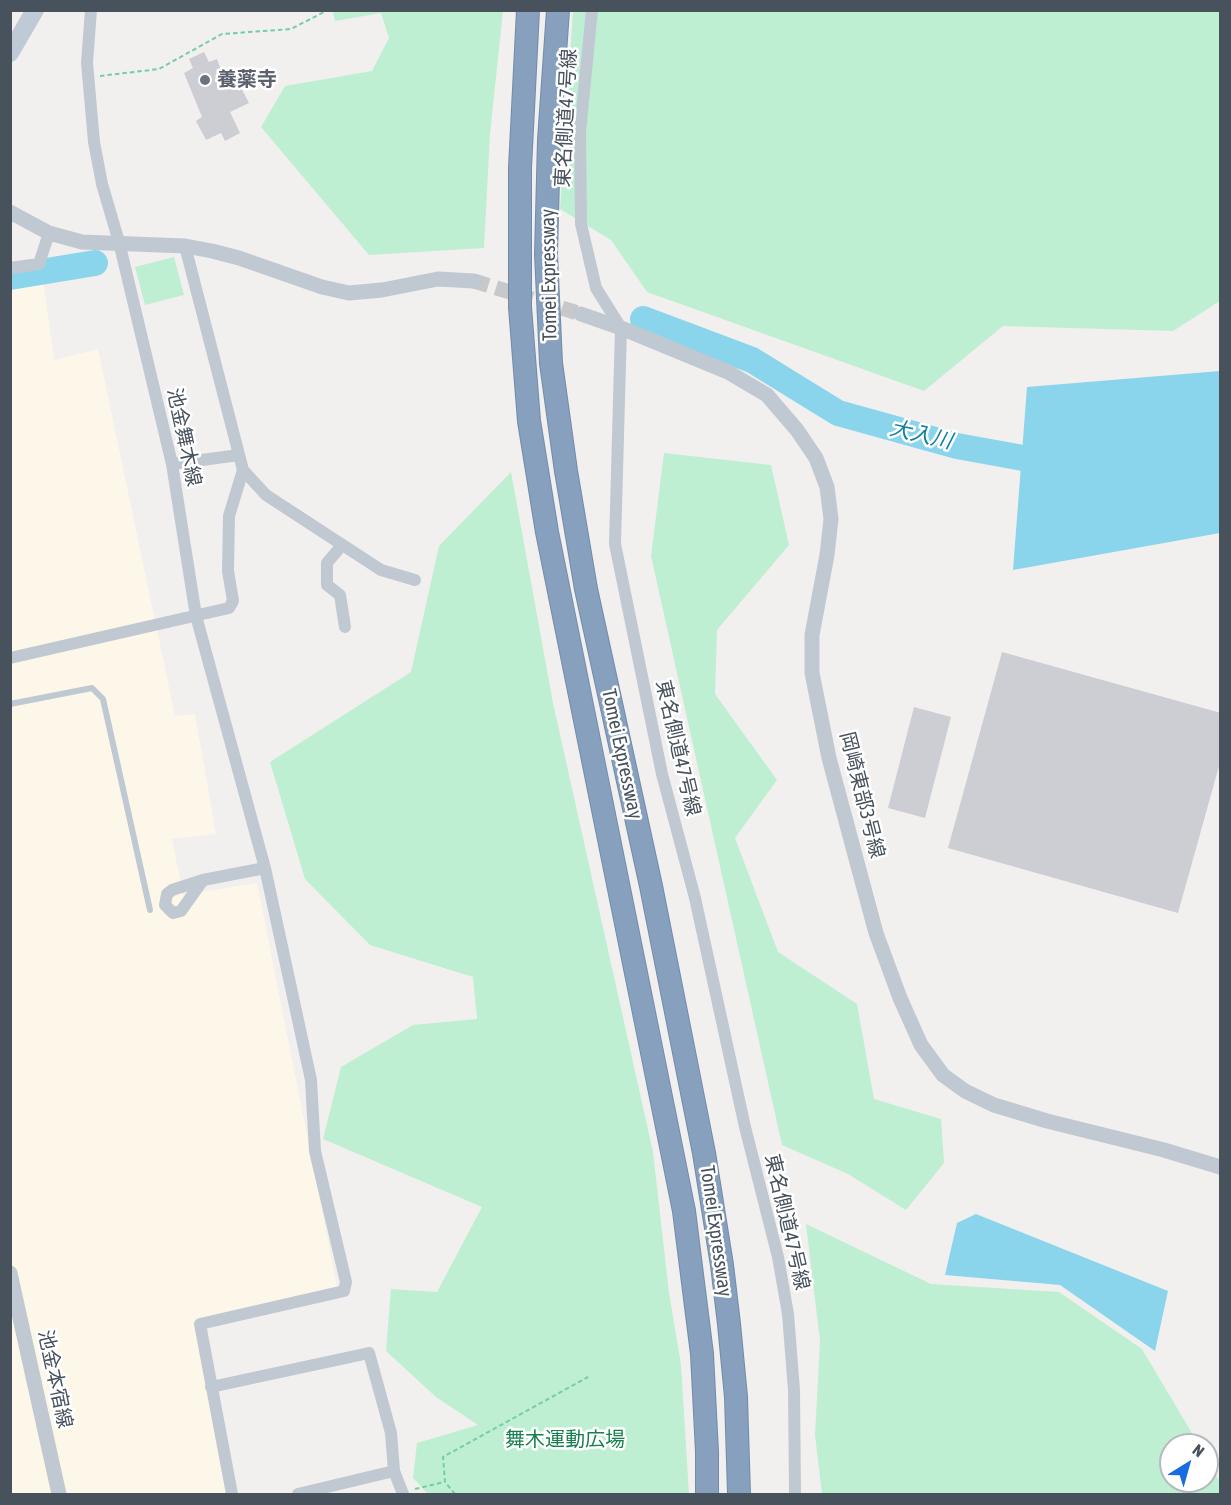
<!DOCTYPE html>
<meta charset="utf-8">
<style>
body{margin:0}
#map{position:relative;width:1231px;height:1505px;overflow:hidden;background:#f2efef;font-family:"Asap Condensed",sans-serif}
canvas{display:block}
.frame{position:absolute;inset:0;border:12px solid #47525d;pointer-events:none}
.north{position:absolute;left:1159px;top:1433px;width:60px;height:60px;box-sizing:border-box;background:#fff;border:2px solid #b5babe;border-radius:50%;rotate:37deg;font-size:16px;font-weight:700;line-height:24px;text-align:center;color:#47525d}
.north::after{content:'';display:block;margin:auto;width:21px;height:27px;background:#196ce2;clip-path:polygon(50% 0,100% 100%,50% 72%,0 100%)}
</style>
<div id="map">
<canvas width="1231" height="1505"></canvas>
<div class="frame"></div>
<div class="north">N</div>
</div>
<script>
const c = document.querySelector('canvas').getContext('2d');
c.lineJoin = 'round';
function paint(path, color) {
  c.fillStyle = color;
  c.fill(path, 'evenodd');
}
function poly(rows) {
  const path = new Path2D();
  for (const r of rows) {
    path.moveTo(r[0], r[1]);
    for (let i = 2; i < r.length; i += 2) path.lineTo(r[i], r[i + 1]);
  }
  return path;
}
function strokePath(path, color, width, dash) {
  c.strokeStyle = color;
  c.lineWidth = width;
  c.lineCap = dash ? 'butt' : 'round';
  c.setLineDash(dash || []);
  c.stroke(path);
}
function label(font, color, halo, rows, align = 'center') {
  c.font = font + ' "Asap Condensed","Noto Sans JP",sans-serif';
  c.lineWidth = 5;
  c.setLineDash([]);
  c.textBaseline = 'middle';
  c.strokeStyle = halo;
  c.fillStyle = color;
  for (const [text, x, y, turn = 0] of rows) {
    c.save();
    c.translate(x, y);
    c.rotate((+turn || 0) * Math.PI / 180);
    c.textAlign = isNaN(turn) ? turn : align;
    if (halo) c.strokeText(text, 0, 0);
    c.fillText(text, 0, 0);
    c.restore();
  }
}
const commercial = poly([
 [43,279,54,360,98,349,175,716,195,714,216,834,172,839,183,895,257,883,338,1291,196,1326,227,1494,11,1494,10,285]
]);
const green = poly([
 [333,11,503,11,490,134,484,248,369,255,261,127,285,86,372,71,389,38,381,13,335,21],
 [573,11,1220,11,1220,301,1173,331,1003,326,924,391,647,292,611,240,560,209],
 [174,257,184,295,145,305,135,267],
 [664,453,771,465,789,545,717,630,715,694,777,780,735,838,778,952,857,1004,874,1099,941,1119,944,1163,906,1210,848,1174,782,1145,651,556],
 [511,472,553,703,653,1152,669,1293,681,1365,689,1494,428,1494,413,1478,417,1443,478,1425,436,1397,386,1351,391,1289,437,1292,482,1207,323,1139,341,1067,413,1025,477,1019,473,977,370,945,305,879,270,762,411,672,439,546],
 [806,1224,931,1284,1059,1292,1142,1349,1199,1445,1171,1445,1171,1481,1207,1481,1207,1459,1220,1482,1220,1494,822,1494,815,1435,820,1341]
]);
const water = poly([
 [1220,371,1220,533,1013,570,1027,387],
 [976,1214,1168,1291,1155,1351,1060,1285,945,1275,957,1223]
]);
const river = poly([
 [10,277,95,263],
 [643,319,752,360,838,413,957,446,1056,464]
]);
const building = poly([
 [204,52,209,62,217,59,227,87,238,82,249,103,230,112,240,133,225,141,221,133,206,140,196,121,202,117,184,73,193,68,189,59],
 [1002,652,1221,713,1221,759,1178,913,948,848],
 [914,707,951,717,925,818,888,808]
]);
const tertiaryTunnel = poly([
 [474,281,581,314]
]);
const path = poly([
 [100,76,159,69,222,34,291,29,328,10],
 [415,1489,444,1482],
 [455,1494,445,1482,443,1457,588,1377]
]);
const service = poly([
 [10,704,92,688,103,699,150,910]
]);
const minor = poly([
 [91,10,87,63,94,142,102,184,119,242,172,464,196,616,265,868,311,1080,315,1151,346,1282,344,1291,200,1324,232,1494],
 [592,10,580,132,581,224,596,288,621,328,615,544,662,774,695,898,745,1127,778,1257,788,1314,794,1390,795,1494],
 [185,246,243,470,266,495,381,570,415,580],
 [10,268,39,264,49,233],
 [172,464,239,455],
 [342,545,327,563,327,585,340,595,345,627],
 [10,658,229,608,233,601,228,571,229,516,243,470],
 [203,880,181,911,173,913,165,905,167,894,172,890,203,880],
 [203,880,265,868],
 [211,1387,369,1353,391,1433,394,1471,403,1494],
 [298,1494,394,1471]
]);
const tertiary = poly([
 [10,212,49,233,82,242,185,246,212,251,239,258,322,287,349,293,382,290,438,279,474,281],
 [581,314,621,328,728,372,767,395,797,430,816,458,827,487,831,519,827,555,812,635,812,673,829,758,876,933,900,998,921,1045,943,1075,965,1091,994,1105,1047,1121,1164,1150,1220,1167],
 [10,1273,59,1494]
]);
const secondary = poly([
 [10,53,35,10]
]);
const motorway = poly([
 [528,10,520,168,520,307,529,421,547,532,684,1211,702,1354,707,1452,707,1494],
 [558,10,549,140,546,254,551,363,566,471,586,589,651,886,704,1153,722,1265,729,1324,736,1397,739,1494]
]);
const markers = [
 [205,80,6,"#6b7280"]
];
const worshipNames = [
 ["養薬寺",217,80]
];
const streetNames = [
 ["東名側道47号線",566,118,-87],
 ["Tomei Expressway",549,275,-91],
 ["池金舞木線",184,437,78],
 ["東名側道47号線",678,748,77],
 ["Tomei Expressway",622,754,78],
 ["岡崎東部3号線",862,795,76],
 ["東名側道47号線",787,1222,77],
 ["Tomei Expressway",716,1231,82],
 ["池金本宿線",55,1379,78]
];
const parkNames = [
 ["舞木運動広場",565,1440]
];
const waterNames = [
 ["大入川",921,435,13]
];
paint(commercial, '#fcf7e9');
paint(green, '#beefd2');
paint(water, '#8bd5ec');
strokePath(river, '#8bd5ec', 26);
paint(building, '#ccced4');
strokePath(tertiaryTunnel, '#c7c8ca', 15, [15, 8]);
strokePath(motorway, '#728baa', 24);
strokePath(path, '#75cda4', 2, [4.5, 3]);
strokePath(service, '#c0c9d1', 6);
strokePath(minor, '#c0c9d1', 12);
strokePath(tertiary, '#c0c9d1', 15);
strokePath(secondary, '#c0cad6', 18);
strokePath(motorway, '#87a0be', 22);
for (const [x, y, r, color] of markers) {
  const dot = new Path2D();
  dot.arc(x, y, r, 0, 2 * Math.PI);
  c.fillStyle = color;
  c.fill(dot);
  strokePath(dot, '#fff', 2);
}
label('bold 20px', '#5b616d', '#fff', worshipNames, 'left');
label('20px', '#47525d', '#fff', streetNames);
label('20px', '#177f4d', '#fff', parkNames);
label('italic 21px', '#0c7fa3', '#fff', waterNames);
</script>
